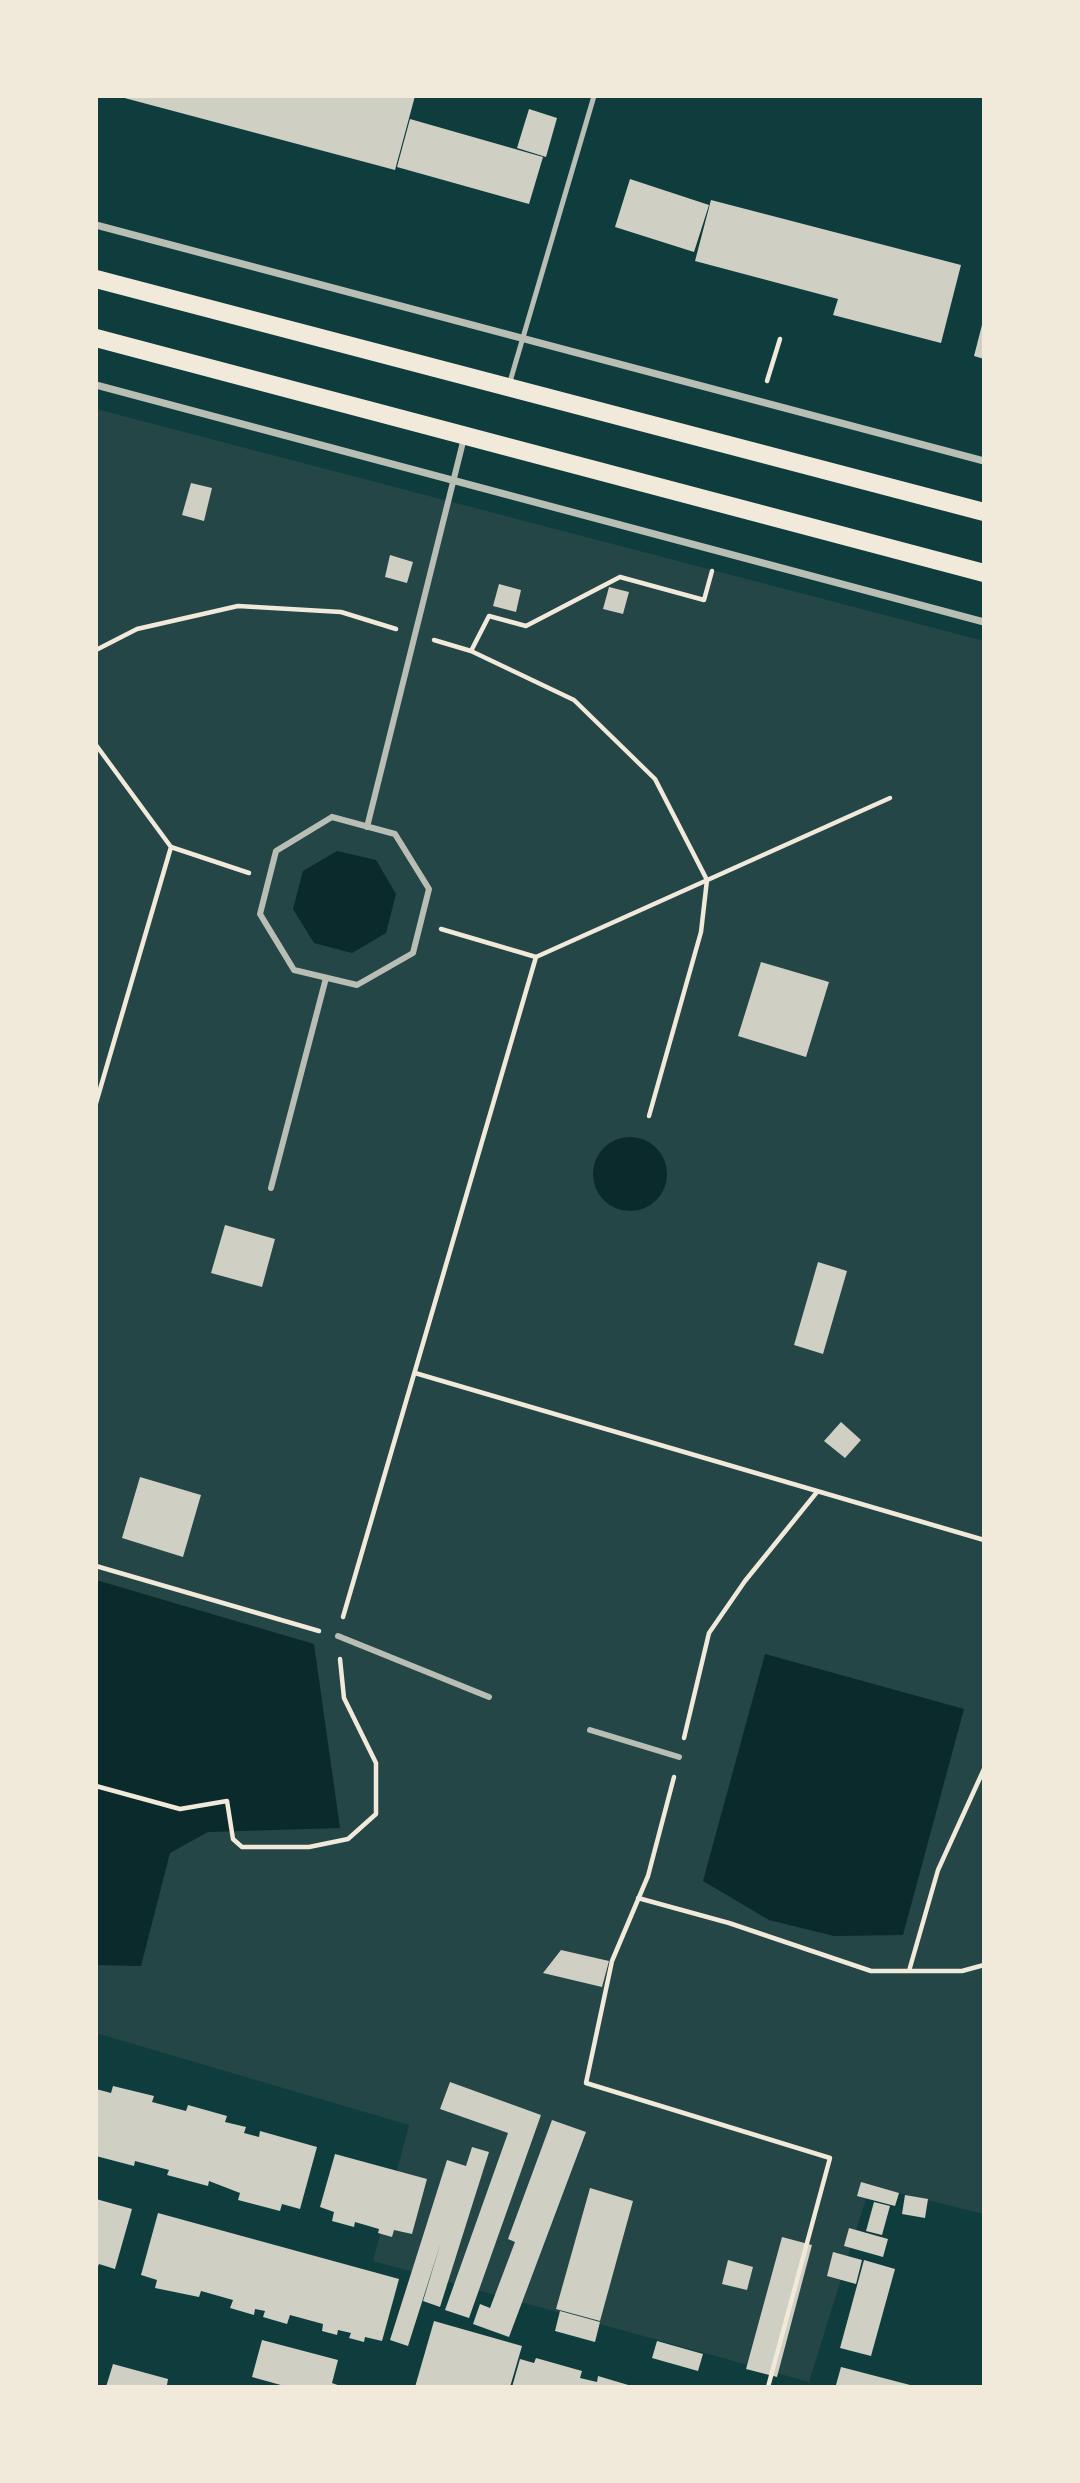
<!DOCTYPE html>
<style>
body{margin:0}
#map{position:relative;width:1080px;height:2483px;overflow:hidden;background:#0f3d3e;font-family:"Sofia Sans Condensed",sans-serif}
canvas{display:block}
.frame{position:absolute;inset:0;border:98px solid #f1e9da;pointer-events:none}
</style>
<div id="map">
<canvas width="1080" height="2483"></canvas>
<div class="frame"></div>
</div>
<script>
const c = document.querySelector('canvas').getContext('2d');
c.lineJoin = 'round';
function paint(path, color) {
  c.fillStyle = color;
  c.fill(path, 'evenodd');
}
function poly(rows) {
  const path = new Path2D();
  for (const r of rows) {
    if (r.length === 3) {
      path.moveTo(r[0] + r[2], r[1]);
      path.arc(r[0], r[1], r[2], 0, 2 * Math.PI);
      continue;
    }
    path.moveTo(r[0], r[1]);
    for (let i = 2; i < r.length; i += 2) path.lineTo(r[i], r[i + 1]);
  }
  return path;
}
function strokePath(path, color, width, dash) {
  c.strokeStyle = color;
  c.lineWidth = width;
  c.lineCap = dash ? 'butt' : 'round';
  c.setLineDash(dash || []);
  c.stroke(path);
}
const green = poly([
 [96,409,984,641,984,2214,870,2186,809,2382,373,2261,409,2125,96,2033]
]);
const water = poly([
 [337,851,376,860,396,894,386,933,352,953,314,943,293,909,303,871],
 [630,1174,37],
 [96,1580,314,1644,340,1828,208,1832,170,1853,141,1966,96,1965],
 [765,1654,964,1709,903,1935,834,1936,769,1920,703,1881]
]);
const building = poly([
 [117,96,415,96,395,170],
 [529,109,557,118,546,157,517,148],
 [410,119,543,157,529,204,397,167],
 [630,179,709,205,694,252,615,227],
 [711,200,961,265,941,343,833,315,838,299,695,261],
 [983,321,984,321,984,359,974,356],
 [191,483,212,488,204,521,182,515],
 [390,555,413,562,407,583,385,577],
 [499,584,521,590,516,612,493,606],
 [609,587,629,592,623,614,603,609],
 [761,962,829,982,806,1057,738,1036],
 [225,1225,275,1239,262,1287,211,1273],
 [818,1262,847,1271,823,1354,794,1345],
 [841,1422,861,1440,845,1458,824,1441],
 [140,1477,201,1495,183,1557,122,1538],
 [561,1950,609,1961,602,1987,543,1973],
 [450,2082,541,2115,469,2318,445,2310,508,2133,440,2109],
 [113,2086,154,2096,152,2102,186,2111,188,2105,227,2116,225,2122,246,2127,244,2133,259,2137,260,2131,317,2147,300,2209,282,2204,280,2211,238,2200,240,2193,209,2181,208,2186,167,2175,169,2170,135,2161,134,2166,96,2156,96,2089,111,2093],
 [552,2120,586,2132,509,2337,473,2324,480,2304,490,2308,515,2242,508,2239],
 [472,2147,489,2152,440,2307,423,2301,441,2242,408,2346,390,2340,447,2160,466,2166],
 [335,2154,427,2179,412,2234,394,2230,392,2237,378,2233,379,2229,355,2222,354,2227,332,2221,334,2212,320,2207],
 [861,2182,899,2193,895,2206,857,2196],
 [590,2188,633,2201,600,2321,556,2309],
 [905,2195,928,2199,925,2218,902,2214],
 [96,2199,132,2209,115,2269,99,2264,96,2271],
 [874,2202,890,2206,882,2235,866,2231],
 [158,2213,399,2279,382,2341,365,2337,364,2342,349,2338,351,2333,338,2330,337,2335,322,2331,323,2324,290,2315,287,2324,263,2317,265,2311,255,2309,254,2315,230,2308,233,2300,201,2291,199,2297,155,2288,157,2280,141,2275],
 [849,2228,888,2239,883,2257,844,2246],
 [782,2237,812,2245,777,2377,746,2369],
 [833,2252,862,2260,856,2284,827,2276],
 [728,2260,753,2267,747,2290,722,2284],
 [864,2260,895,2269,871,2356,840,2348],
 [560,2311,600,2322,595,2342,555,2331],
 [434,2321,522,2346,510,2387,415,2387],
 [262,2340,338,2360,332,2383,343,2387,288,2387,252,2377],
 [657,2341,703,2354,698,2371,652,2358],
 [536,2358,582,2371,580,2378,597,2382,598,2376,635,2387,512,2387,520,2359,534,2363],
 [113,2364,168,2379,167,2385,172,2387,106,2387],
 [841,2367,914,2386,914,2387,836,2385]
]);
const path = poly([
 [767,381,780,339],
 [434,640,471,651,574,700,655,779,707,880,701,932,649,1116],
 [96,650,137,629,238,606,341,612,396,629],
 [471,651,489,616,526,626,620,577,704,600,712,571],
 [96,745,171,847],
 [536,957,890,798],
 [96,1103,171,847,249,873],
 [415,1373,984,1540],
 [96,1566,319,1631],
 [343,1617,536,957,441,929],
 [684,1738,709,1633,745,1581,817,1492],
 [674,1777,648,1876,612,1961,586,2083,830,2158,768,2387],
 [96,1786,180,1809,227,1801,233,1839,242,1847,309,1847,348,1839,376,1814,376,1763,344,1698,340,1659],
 [638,1898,729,1923,871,1971,962,1971,984,1965],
 [909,1971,938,1870,984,1769]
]);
const service = poly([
 [509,385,594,96]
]);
const pedestrian = poly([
 [332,817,395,834,429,889,413,953,357,985,294,970,260,914,276,851,332,817],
 [367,827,464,438],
 [271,1188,326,978],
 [338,1636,489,1697],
 [590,1730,679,1757]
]);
const minor = poly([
 [96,225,984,461],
 [96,385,984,622]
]);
const primary = poly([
 [96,279,984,512],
 [96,338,984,573]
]);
paint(green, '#244646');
paint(water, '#0a2a2b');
paint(building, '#cfcfc3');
strokePath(path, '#f1e9da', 4.5);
strokePath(service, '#b8beb3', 5);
strokePath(pedestrian, '#b8beb3', 6);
strokePath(minor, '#b8beb3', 7);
strokePath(primary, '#f1e9da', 18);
</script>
